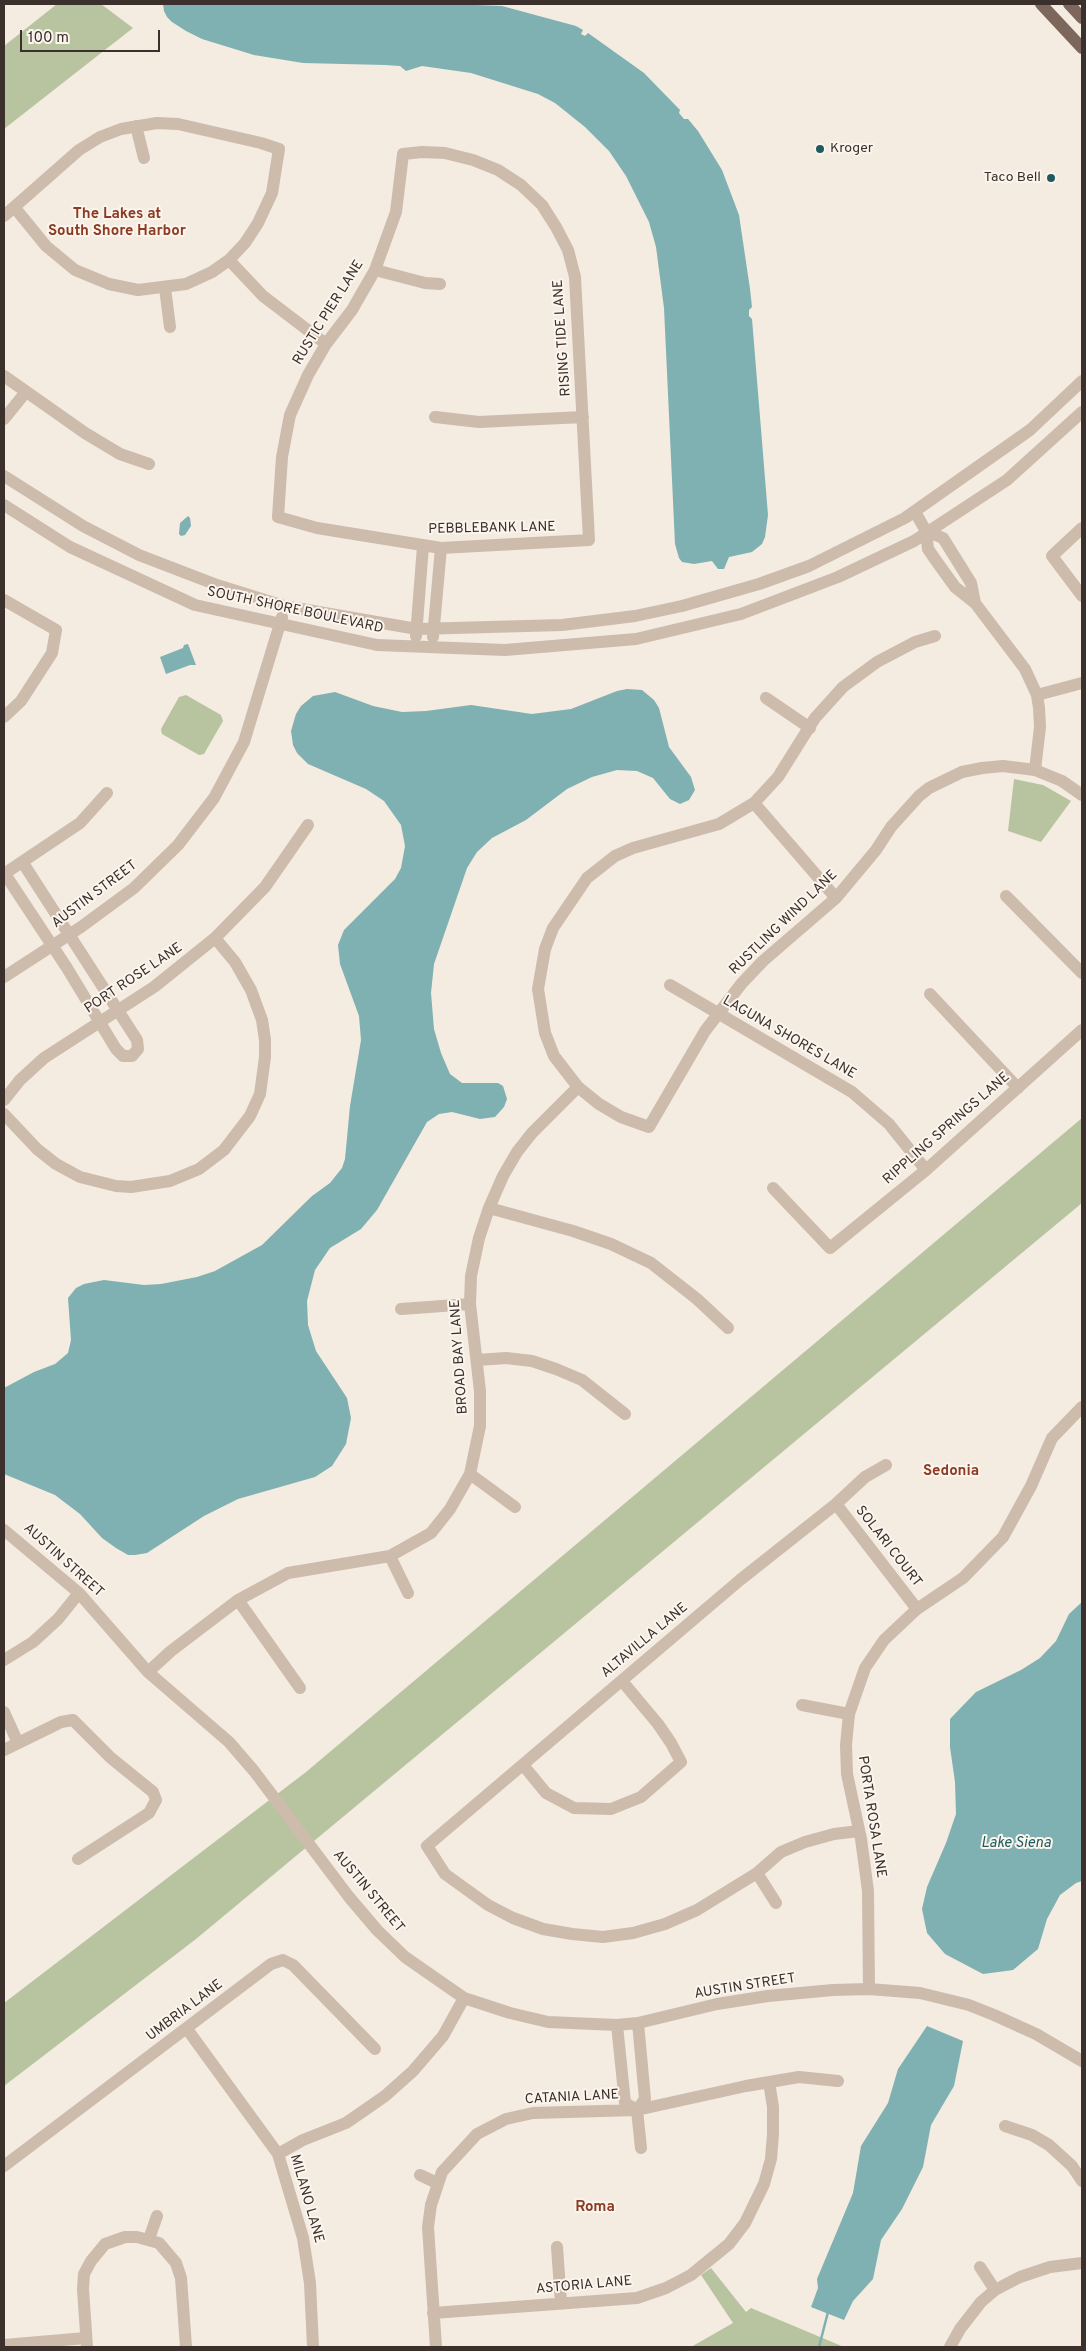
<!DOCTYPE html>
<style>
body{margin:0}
#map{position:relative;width:1086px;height:2351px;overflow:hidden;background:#f4ebe1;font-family:Overpass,sans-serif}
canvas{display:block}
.frame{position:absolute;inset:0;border:5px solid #3b302b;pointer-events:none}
.scale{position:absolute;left:20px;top:30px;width:140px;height:22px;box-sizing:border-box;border:2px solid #3b302b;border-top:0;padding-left:6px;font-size:15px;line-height:18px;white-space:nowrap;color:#3b302b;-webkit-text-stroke:4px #fbf5ee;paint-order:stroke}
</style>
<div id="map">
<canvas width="1086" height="2351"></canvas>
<div class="frame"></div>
<div class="scale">100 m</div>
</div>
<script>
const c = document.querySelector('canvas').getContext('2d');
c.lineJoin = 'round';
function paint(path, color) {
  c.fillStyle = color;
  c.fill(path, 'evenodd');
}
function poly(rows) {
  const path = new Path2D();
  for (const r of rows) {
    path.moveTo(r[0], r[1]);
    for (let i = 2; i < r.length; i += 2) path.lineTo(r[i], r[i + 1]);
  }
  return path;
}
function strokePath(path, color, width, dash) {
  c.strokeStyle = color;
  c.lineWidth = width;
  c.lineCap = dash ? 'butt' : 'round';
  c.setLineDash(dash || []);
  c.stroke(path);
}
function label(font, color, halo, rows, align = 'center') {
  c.font = font + ' Overpass,sans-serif';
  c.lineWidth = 4;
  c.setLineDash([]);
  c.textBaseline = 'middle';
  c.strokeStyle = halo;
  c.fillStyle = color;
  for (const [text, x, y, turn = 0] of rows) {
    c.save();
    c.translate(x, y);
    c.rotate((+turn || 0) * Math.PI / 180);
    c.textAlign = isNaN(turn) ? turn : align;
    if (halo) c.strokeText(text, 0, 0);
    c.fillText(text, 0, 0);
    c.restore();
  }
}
const green = poly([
 [57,4,101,4,133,28,4,129,4,46],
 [186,695,221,715,223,721,204,754,199,755,162,734,161,729,179,697],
 [1014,779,1043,785,1071,801,1041,842,1008,831],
 [1082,1118,1082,1203,196,1939,4,2086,4,2003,306,1772],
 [711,2268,746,2312,751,2308,844,2347,691,2347,733,2323,701,2275]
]);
const water = poly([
 [163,4,450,4,502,6,576,26,583,30,581,34,585,36,588,33,644,73,680,110,679,113,684,119,688,119,698,131,722,170,739,215,750,289,752,307,749,310,749,316,752,319,768,515,765,537,762,544,752,552,729,557,724,569,718,569,712,561,694,564,682,562,679,558,675,544,664,308,656,247,649,222,626,176,609,151,585,127,555,103,538,94,471,73,422,66,406,71,400,66,385,65,303,63,254,55,202,39,186,31,172,22,167,17,164,11],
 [188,516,190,518,191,526,185,535,181,536,179,534,180,523],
 [188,644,196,665,190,665,166,674,160,657,183,648,184,645],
 [627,689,642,690,654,700,659,708,669,747,691,777,695,790,689,800,680,804,670,799,653,778,637,771,617,770,592,777,567,789,526,820,492,838,477,852,467,868,434,964,431,993,434,1029,441,1053,450,1074,462,1083,498,1083,503,1086,507,1099,504,1107,495,1117,480,1119,452,1112,439,1114,427,1122,377,1210,361,1229,330,1248,315,1270,307,1301,308,1325,316,1351,347,1398,351,1418,346,1444,332,1466,315,1477,238,1499,204,1516,147,1553,135,1555,128,1555,116,1548,102,1538,80,1514,55,1495,4,1474,4,1388,34,1372,55,1364,68,1353,71,1340,68,1298,76,1288,84,1284,104,1280,144,1285,161,1284,197,1277,215,1271,262,1245,312,1196,330,1183,342,1168,345,1159,350,1106,361,1040,359,1016,340,964,338,945,344,930,395,879,401,868,405,846,401,825,384,801,366,789,308,764,297,753,293,745,291,731,296,714,301,706,313,696,335,692,373,706,402,712,426,711,471,705,532,714,571,709,617,691],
 [1082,1602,1082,1881,1076,1883,1060,1895,1047,1919,1038,1949,1013,1970,983,1974,945,1954,927,1933,922,1909,927,1887,946,1843,956,1814,955,1782,950,1747,950,1719,976,1692,1021,1670,1040,1658,1056,1641,1069,1614],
 [927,2026,963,2041,954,2086,931,2125,923,2167,902,2209,881,2240,873,2279,853,2301,844,2320,811,2307,818,2288,817,2279,853,2193,861,2146,888,2103,898,2069]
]);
const stream = poly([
 [819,2347,828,2312]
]);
const minor = poly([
 [136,126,144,158],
 [422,152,445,153,473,160,498,170,521,185,542,205,556,227,568,250,575,277,589,540,441,548,317,528,278,517,282,457,290,415,308,375,326,344,352,310,375,270,396,212,403,154,422,152],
 [4,216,79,150,100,137,121,129,157,123,178,124,261,143,279,149,272,193,258,223,245,243,229,260,212,272,186,284,138,290,109,284,75,270,46,246,15,208],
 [229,260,263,296,326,344],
 [375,270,425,283,440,284],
 [165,288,170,327],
 [4,376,85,433,120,454,149,464],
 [435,417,479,422,583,417],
 [4,419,25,393],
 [4,476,83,526,139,555,217,585,284,606,417,629,562,625,635,616,682,606,759,584,809,566,905,518,1030,430,1082,381],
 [4,505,70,547,195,605,377,645,505,650,636,639,741,614,838,577,914,541,1007,480,1082,412],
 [915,512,926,531,928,549,937,562,955,587,975,603,1025,669,1037,695,1039,708,1040,727,1035,770],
 [1082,528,1052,556,1082,596],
 [926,531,943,538,971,583,975,603],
 [4,600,56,630,52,653,21,701,4,717],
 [416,636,423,546],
 [935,636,915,642,877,662,843,687,815,718,778,777,754,803,719,824,633,848,615,856,587,878,553,928,545,949,538,989,545,1033,554,1056,578,1087,599,1104,621,1117,649,1127,705,1031,742,983,763,961,836,898,876,850,891,827,919,796,929,788,962,772,982,768,1003,766,1035,770,1062,781,1082,795],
 [433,637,441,548],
 [1037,695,1082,683],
 [766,698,810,728],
 [754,803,836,898],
 [4,874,80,823,107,793],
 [5,874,67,968,116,1049,123,1056,132,1056,138,1049,137,1040,23,863],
 [1006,896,1082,973],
 [4,977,81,927,134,888,178,845,214,798,244,742,282,617],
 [670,985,852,1092,889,1124,926,1170],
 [930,994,1018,1088],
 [4,1100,20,1080,44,1058,154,987,215,938,265,887,308,825],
 [4,1114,37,1149,56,1164,80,1177,116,1186,131,1187,170,1181,199,1169,224,1150,250,1116,260,1094,265,1057,265,1040,262,1020,251,990,235,962,215,938],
 [773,1188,830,1248,926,1170,1082,1030],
 [489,1208,573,1231,611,1244,651,1263,697,1299,728,1328],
 [401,1309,470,1304],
 [477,1360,506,1358,532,1361,556,1369,582,1380,625,1414],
 [470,1474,515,1507],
 [836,1504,917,1609],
 [4,1530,79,1593,148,1672,229,1742,254,1771,349,1897,377,1930,405,1957,464,1998,510,2013,548,2022,617,2025,638,2023,717,2004,768,1996,833,1990,869,1989,920,1993,969,2005,994,2015,1036,2034,1082,2061],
 [390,1556,408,1593],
 [238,1600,300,1688],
 [4,1660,33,1642,58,1619,79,1593],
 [148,1672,171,1651,238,1600,288,1573,390,1556,431,1533,450,1509,470,1474,480,1426,480,1391,470,1304,471,1276,479,1238,489,1208,503,1176,517,1152,532,1133,578,1087],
 [802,1705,849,1714],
 [4,1712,18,1743],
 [4,1750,61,1722,73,1720,111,1758,153,1792,156,1800,149,1813,78,1859],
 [523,1765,546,1793,574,1808,611,1809,641,1797,681,1762,671,1743,658,1724,622,1681],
 [859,1831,834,1834,805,1842,781,1852,757,1873,697,1910,665,1924,633,1933,603,1937,572,1934,543,1929,513,1918,488,1905,445,1874,427,1846,740,1580,836,1504,865,1477,886,1465],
 [757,1873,776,1903],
 [869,1989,868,1891,861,1839,847,1774,846,1745,849,1714,865,1668,884,1640,917,1609,963,1578,1003,1537,1031,1486,1052,1438,1082,1407],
 [638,2023,645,2099,637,2110,641,2148],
 [617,2025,625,2103,637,2110],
 [187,2029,278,2154,303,2238,310,2283,313,2347],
 [1005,2126,1032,2135,1049,2145,1072,2166,1082,2181],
 [278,2154,303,2140,346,2123,385,2096,413,2071,443,2036,464,1998],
 [4,2166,271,1964,283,1960,293,1965,375,2049],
 [420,2175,437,2183],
 [149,2239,157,2216],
 [557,2247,561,2303],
 [980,2267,995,2290],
 [433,2313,637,2298,666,2288,691,2275,729,2244,745,2223,764,2184,771,2159,773,2134,773,2107,769,2082],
 [4,2345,86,2338],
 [87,2347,83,2289,84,2274,91,2261,105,2244,125,2237,137,2237,159,2243,176,2263,181,2278,186,2347],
 [436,2347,428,2227,431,2205,442,2172,477,2134,506,2119,533,2113,637,2110,746,2086,799,2077,838,2081],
 [950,2347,960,2329,981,2302,995,2290,1020,2277,1050,2267,1082,2263]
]);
const major = poly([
 [1041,4,1082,48],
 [1069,4,1082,18]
]);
const markers = [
 [820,149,5,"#1f5a5e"],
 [1051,178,5,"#1f5a5e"]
];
const poiNames = [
 ["Kroger",830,149],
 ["Taco Bell",1041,178,"right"]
];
const streetNames = [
 ["RUSTIC PIER LANE",329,313,-58],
 ["RISING TIDE LANE",563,338,-94],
 ["PEBBLEBANK LANE",492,529,-1],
 ["SOUTH SHORE BOULEVARD",295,611,12],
 ["AUSTIN STREET",95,895,-37],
 ["RUSTLING WIND LANE",784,923,-44],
 ["PORT ROSE LANE",134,979,-34],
 ["LAGUNA SHORES LANE",789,1038,30],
 ["RIPPLING SPRINGS LANE",947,1129,-41],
 ["BROAD BAY LANE",460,1357,-94],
 ["SOLARI COURT",888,1547,52],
 ["AUSTIN STREET",63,1561,42],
 ["ALTAVILLA LANE",645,1641,-40],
 ["PORTA ROSA LANE",871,1817,81],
 ["AUSTIN STREET",368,1892,50],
 ["AUSTIN STREET",745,1987,-9],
 ["UMBRIA LANE",185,2011,-37],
 ["CATANIA LANE",572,2098,-3],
 ["MILANO LANE",306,2199,74],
 ["ASTORIA LANE",584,2286,-5]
];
const neighbourhoodNames = [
 ["The Lakes at",117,215],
 ["South Shore Harbor",117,232],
 ["Sedonia",951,1472],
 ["Roma",595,2208]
];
const waterNames = [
 ["Lake Siena",1016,1844]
];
paint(green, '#b8c4a0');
paint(water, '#7fb0b2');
strokePath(stream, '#7fb0b2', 2.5);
strokePath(minor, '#cdbbac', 12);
strokePath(major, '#7d675c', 12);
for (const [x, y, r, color] of markers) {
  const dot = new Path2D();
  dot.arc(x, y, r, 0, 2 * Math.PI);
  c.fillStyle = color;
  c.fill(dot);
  strokePath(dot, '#fbf5ee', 2);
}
label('14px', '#3b302b', '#fbf5ee', poiNames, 'left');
label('14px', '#3b302b', '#fbf5ee', streetNames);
label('bold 15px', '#8c3b22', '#fbf5ee', neighbourhoodNames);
label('italic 15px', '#1f5a5e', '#fbf5ee', waterNames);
</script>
